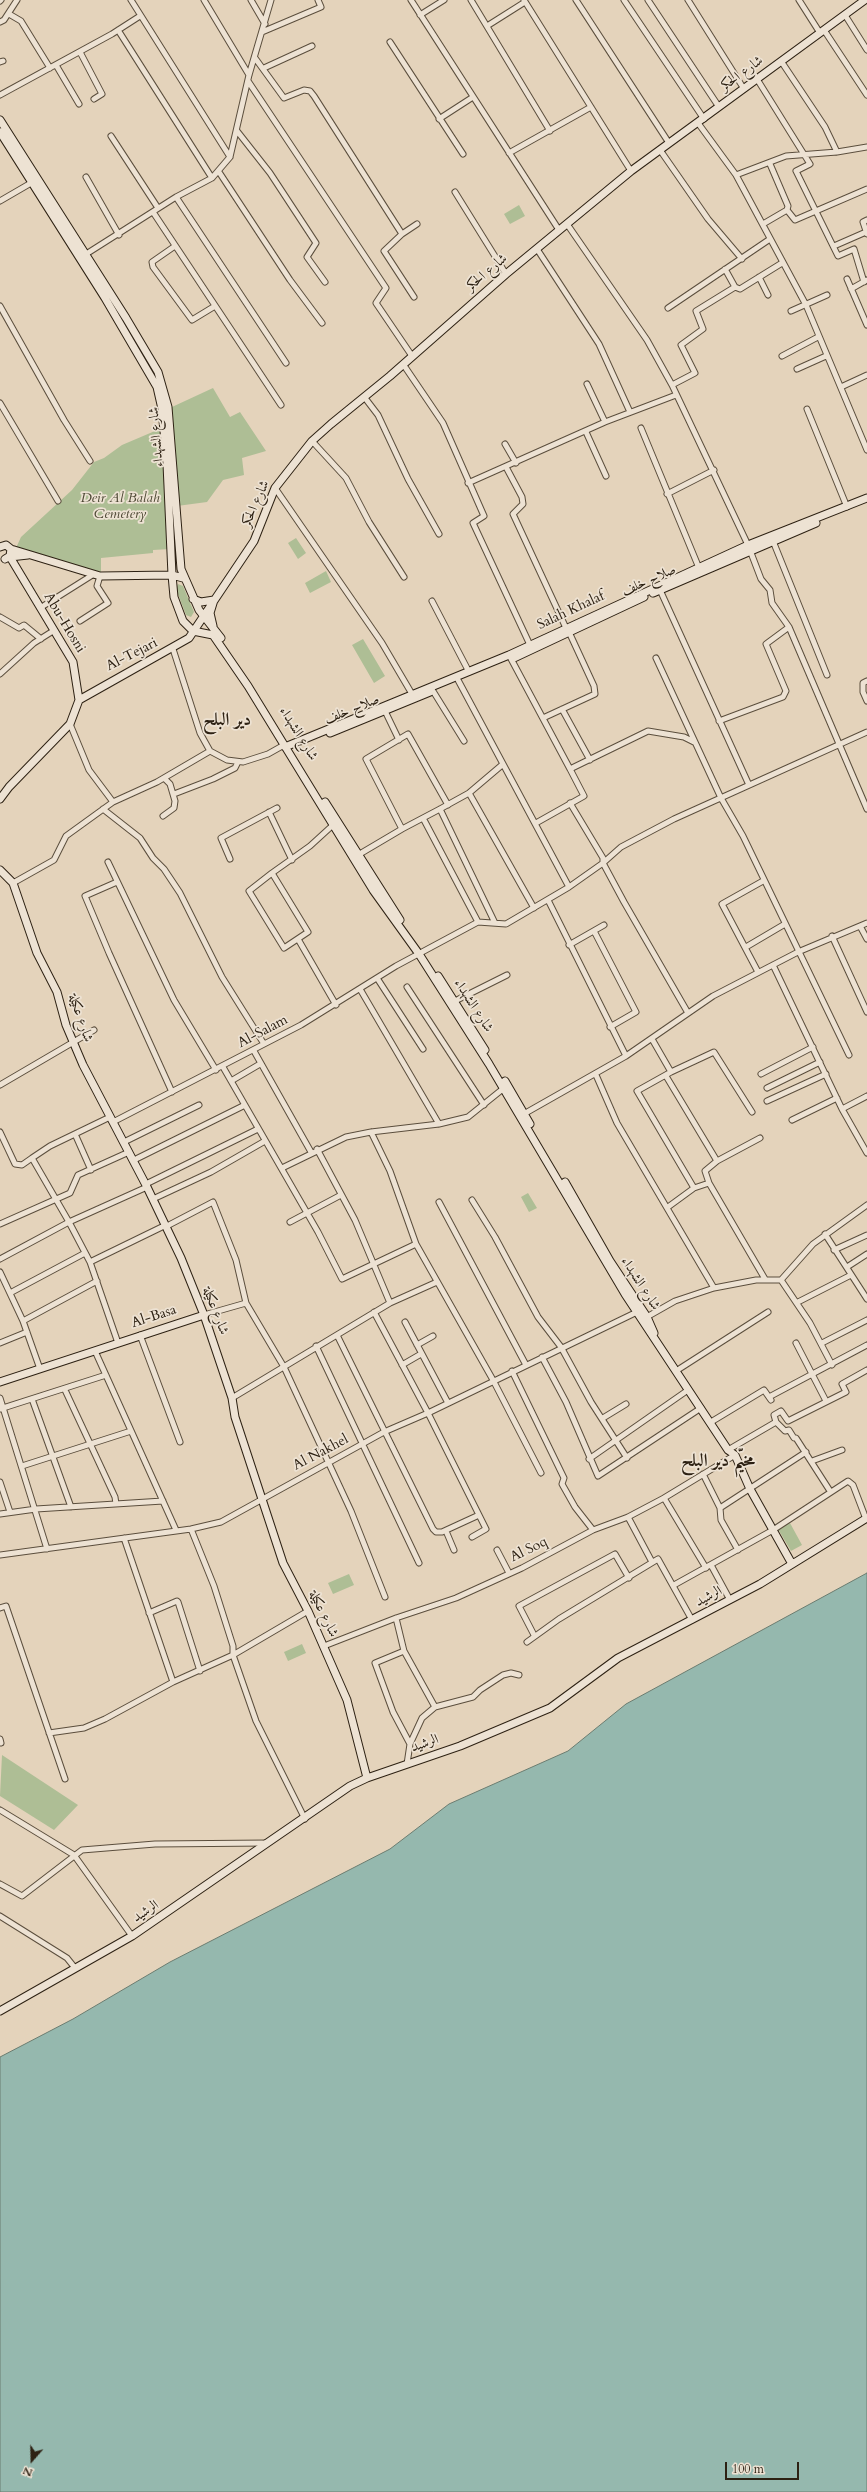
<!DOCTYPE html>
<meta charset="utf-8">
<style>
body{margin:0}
#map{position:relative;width:867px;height:2492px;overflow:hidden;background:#e4d3bb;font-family:Cardo,serif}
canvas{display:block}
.north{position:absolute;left:12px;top:2440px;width:40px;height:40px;-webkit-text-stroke:3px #ede2d3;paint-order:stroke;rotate:200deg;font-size:11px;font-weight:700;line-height:16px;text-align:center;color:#2d2113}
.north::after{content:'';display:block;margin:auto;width:14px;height:18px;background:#2d2113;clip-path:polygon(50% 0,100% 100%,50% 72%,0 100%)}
.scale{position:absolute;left:725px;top:2462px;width:74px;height:18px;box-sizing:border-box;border:2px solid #2d2113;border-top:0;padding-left:5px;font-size:12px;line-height:14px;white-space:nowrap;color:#2d2113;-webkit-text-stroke:3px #ede2d3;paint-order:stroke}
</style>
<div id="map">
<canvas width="867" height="2492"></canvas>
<div class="north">N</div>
<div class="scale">100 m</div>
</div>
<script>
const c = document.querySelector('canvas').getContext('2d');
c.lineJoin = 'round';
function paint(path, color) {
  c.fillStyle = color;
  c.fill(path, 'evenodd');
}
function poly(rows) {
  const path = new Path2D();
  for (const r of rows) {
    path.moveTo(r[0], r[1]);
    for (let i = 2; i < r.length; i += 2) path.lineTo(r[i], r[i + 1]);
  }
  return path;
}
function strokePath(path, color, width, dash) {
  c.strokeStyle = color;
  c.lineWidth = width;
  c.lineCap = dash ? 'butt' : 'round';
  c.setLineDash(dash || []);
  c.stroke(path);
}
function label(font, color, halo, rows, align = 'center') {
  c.font = font + ' Cardo,Amiri,serif';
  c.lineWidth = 3.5;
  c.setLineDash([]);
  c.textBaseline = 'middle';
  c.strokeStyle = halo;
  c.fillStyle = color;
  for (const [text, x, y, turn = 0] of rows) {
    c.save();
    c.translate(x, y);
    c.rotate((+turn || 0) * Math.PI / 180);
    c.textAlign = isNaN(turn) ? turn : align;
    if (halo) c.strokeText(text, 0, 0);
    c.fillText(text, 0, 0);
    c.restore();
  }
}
const green = poly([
 [519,205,525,216,510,224,504,214],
 [213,388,230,417,240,412,266,451,242,458,244,475,223,480,207,502,177,506,172,407],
 [162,428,170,549,153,550,153,553,101,558,101,572,16,548,21,537,72,490,94,462,104,458,122,445],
 [296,538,306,553,298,559,288,543],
 [326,571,331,582,310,593,305,583],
 [178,584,183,586,194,612,191,617,186,615,176,589],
 [363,639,385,676,374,683,352,645],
 [528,1193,537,1208,529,1212,521,1197],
 [790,1523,802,1545,791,1551,778,1529],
 [349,1574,354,1585,333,1594,328,1583],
 [302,1644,306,1653,288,1661,284,1652],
 [2,1755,78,1805,54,1830,0,1796]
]);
const water = poly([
 [867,1573,867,2492,0,2492,0,2057,73,2019,170,1962,390,1849,449,1804,568,1751,626,1704,867,1573]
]);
const street = poly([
 [131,0,230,157],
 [204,0,249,75],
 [251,0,265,24],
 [411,0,559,230],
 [471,0,550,131],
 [524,0,631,171],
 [576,0,669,143],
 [624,0,704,119],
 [648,0,719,107],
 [688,0,744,89],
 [799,0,820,33],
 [0,1,1,0],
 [9,14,21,21,50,68],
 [420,15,444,0],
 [845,15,867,50],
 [0,22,4,20,17,0],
 [487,26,525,2],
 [118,30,212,178],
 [824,30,867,95],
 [262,32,321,7,318,0],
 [390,42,463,154],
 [80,52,102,94,94,99],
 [255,58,284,98,304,90,310,91,314,96,402,234,384,251,414,297],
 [781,61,825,127,837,152],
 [0,62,3,61],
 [56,65,79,104],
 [264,68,312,46],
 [757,79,810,164,796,171,838,256,854,249,864,282],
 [248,81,386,288,376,303,412,356],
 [0,95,112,34,140,16],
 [439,119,473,97],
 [698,123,736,175,806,305,867,450],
 [237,131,270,173,316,243,307,257,325,282],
 [111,136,158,208],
 [660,150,708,219,742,259],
 [509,153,591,107],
 [770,164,788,206,787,210],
 [219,172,290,280,322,323],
 [736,175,786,156,837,152,867,147],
 [86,177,119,235],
 [455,192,506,274],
 [176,197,286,363],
 [0,201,31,183],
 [153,212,281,405],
 [567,224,647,340,672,385,748,545,761,579,770,590,772,603,789,627,867,809],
 [763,224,787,210,795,220,867,189],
 [402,234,417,224],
 [867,234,863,222,867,220],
 [175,246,152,262,153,267,192,320,215,306],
 [834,246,866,232],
 [537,249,599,344,630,412],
 [83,256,176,197,212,178,230,157,249,75,271,0],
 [759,277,768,295],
 [847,279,867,325],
 [735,287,740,289,782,263],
 [851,289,867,280],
 [0,306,64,420,90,461],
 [668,308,770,239],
 [791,311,827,295],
 [782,356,818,337],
 [403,364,443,423,484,516,473,523,530,645],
 [797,369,826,356],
 [587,384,605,422],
 [672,385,695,373,681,345,703,329,696,311,735,287,725,269],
 [841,387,867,375],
 [365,398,378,415,408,479,439,534],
 [0,403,58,501],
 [807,409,847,507],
 [641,428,699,568],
 [586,432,606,476],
 [312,441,346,478,369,522,404,577],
 [505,444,516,463],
 [506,467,522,497,523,504,513,514,566,628],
 [468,483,605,422,676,395],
 [275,488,382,643,412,694],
 [667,494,714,470],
 [773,541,827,675],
 [660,590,749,785],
 [432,601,469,672],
 [40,608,94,574],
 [0,617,19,628,24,625,41,639],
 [80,621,108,603,97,586,100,576],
 [173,649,200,733,210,751],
 [509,655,570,769,648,731,684,737,694,742],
 [656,658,721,798,743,836,849,1055],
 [0,674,34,643,53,631],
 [458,680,569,887],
 [867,681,863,683,863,692,867,701],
 [433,691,464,741],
 [562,709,590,760],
 [385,711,399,740],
 [543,718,595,694,594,686,569,632],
 [719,721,783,697,786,691,766,644,789,627],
 [70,724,89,770,113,802],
 [469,793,534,908],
 [174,794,213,779,235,768,238,762],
 [570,803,603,858,603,863,624,902,688,1013],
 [448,805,408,734,366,759,402,829,440,809,469,793,502,765],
 [103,809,140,838,153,858,164,869,180,893,222,977,264,1044],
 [440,809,495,923],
 [269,812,292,860],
 [163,816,174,808,175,801,170,784,164,778],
 [423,818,478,922],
 [536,823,584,796,570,769],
 [358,855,402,829],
 [230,859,221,838,277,808],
 [108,862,174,1000,216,1070],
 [272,873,308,932,284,948,249,891,272,873,310,846,333,825],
 [117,882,85,896,109,953,172,1092],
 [13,883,54,860,66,836,113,802,157,782,210,751,227,760,243,762,268,754,284,745],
 [548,900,626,1056],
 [860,926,867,939],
 [594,931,636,1012,610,1027],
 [832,936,867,1012],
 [298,939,336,1005],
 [569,945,604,925],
 [746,947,785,924],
 [773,965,842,1109,867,1153],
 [758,972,722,904,763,881],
 [377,978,423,1049],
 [407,987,484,1105],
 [360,989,439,1124],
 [455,1001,507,975],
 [652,1039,671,1072,714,1052,752,1112],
 [254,1051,311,1152],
 [223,1067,318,1232,342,1279,416,1244],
 [671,1072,637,1091,694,1188],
 [761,1074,813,1047],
 [596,1075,617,1123,714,1288],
 [666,1076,717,1161],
 [231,1081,260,1064],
 [0,1085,94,1030],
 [767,1088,820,1062],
 [767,1101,826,1074],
 [842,1109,867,1096],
 [522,1115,626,1056,713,996,798,952,867,923],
 [792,1120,837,1098],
 [113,1122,301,1025,396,966,478,922,506,924,569,887,603,863,621,847,674,819,867,732],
 [0,1132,15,1164,22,1165,32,1158,69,1222,90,1262,118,1343],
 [371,1132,390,1171,416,1244,493,1380,541,1473],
 [75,1134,91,1170],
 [124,1142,199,1105],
 [317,1149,355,1220,390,1303],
 [32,1158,50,1146,110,1117],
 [134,1160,245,1105],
 [282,1168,346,1137,371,1132,439,1124,468,1117,504,1088],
 [709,1183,705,1171,717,1161,760,1138],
 [146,1184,258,1129],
 [153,1199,211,1172,265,1141],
 [472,1200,495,1237,538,1317,561,1347,591,1402,627,1458],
 [439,1202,526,1365],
 [668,1207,694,1188,709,1183,765,1279],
 [290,1222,341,1195],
 [0,1224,70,1193,78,1175,129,1152],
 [167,1226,213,1202,236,1260,246,1303],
 [825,1234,867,1299],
 [834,1250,867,1235],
 [0,1259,69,1222,147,1187],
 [90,1262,166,1225],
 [847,1267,867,1254],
 [0,1272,23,1321,40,1369],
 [781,1280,813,1244,867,1205],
 [10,1293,85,1253],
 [798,1302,851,1275],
 [374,1312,428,1413,486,1529,472,1537],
 [204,1315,246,1303,284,1367,351,1511,385,1597],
 [645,1318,675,1301,714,1288,756,1280,781,1280,810,1323,832,1365],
 [23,1321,97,1281],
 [405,1322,448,1403],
 [140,1335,180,1442],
 [337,1335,433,1529,436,1532,442,1532,479,1515],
 [0,1343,27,1332],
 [796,1343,826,1401],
 [822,1343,867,1320],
 [417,1345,433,1336],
 [316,1346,419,1563],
 [95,1351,176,1530],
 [542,1357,566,1402,598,1476,701,1408],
 [402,1365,421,1354],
 [512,1371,564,1478,562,1484,575,1507,593,1530],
 [676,1371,768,1312],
 [65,1390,115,1497,116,1504],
 [769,1397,867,1345],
 [0,1398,47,1549],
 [232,1398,390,1303,437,1282],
 [32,1399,71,1507],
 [0,1409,106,1375],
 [603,1418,626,1404],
 [711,1422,764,1390,771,1400],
 [776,1422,785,1431,789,1430,794,1438,796,1438,830,1491],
 [728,1450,776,1422,774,1415,781,1411,788,1421,846,1392,842,1384,867,1370],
 [589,1459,688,1390],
 [812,1461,842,1450],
 [22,1466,131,1431],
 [703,1474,720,1508,721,1520,738,1550],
 [0,1482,10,1512],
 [664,1498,706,1568],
 [720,1508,806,1452],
 [0,1514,36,1509,163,1501],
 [628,1517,652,1562],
 [191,1529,214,1586,233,1646,233,1655,256,1721,305,1819],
 [446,1531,454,1550],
 [124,1538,173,1682],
 [497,1550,509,1573],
 [0,1555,191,1529,221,1522,384,1432,428,1413,637,1312],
 [711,1565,730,1600],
 [674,1585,773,1530,848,1481,853,1485,866,1519],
 [0,1608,6,1606,65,1779],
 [149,1613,177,1601,178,1602,200,1671],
 [396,1618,404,1651,435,1707,422,1718,410,1744,407,1764],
 [534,1635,519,1606,615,1554,629,1578],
 [527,1642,559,1619,658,1559,692,1620],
 [324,1646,396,1618,456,1598,522,1568,593,1530,628,1517,664,1498,735,1455],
 [404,1651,375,1663,393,1712,410,1744],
 [435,1707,473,1697,480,1690,503,1675,511,1673,519,1675],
 [49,1733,84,1728,105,1719,173,1682,233,1655,308,1611],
 [0,1739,1,1743],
 [0,1810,74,1855,132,1936],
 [0,1884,22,1896,82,1850,155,1844,267,1843],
 [0,1916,67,1958,75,1968]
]);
const secondary = poly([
 [0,120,126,318,158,372,168,407,181,569,199,610,221,638],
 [0,132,105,298,157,387,162,409,167,464,172,575,174,597,183,621,193,631,213,635,248,686,373,890,419,954,489,1064,625,1294,728,1450,735,1455,750,1489,792,1564],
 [0,547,6,545,11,549,10,556,5,559],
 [11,549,100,576,172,575,183,578],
 [653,593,816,523],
 [193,599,201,602,214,600,210,613,213,626],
 [514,658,644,597],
 [79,700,189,638,254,541,275,488,312,441,331,424,390,376,506,274,631,171,865,0],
 [330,733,430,692],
 [285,747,509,655,748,545,867,498],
 [0,799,9,787,70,724,79,700,73,662,10,557,28,555],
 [325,802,400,920],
 [0,870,13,883,37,953,57,992,66,1025,83,1065,147,1187,181,1258,204,1315,232,1398,235,1417,283,1563,308,1611,347,1700,367,1778],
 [438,976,485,1050],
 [505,1081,530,1124],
 [565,1182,610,1261,647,1317,654,1333],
 [0,1382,204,1315],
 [0,2011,132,1936,350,1786,367,1778,460,1746,550,1708,618,1658,760,1584,867,1518]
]);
const streetNames = [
 ["شارع الحكر",742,74,-36],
 ["شارع الحكر",487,273,-40],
 ["شارع الشهداء",157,437,-95],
 ["شارع الحكر",256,504,-66],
 ["صلاح خلف",649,581,-24],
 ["Salah Khalaf",571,611,-25],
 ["Abu-Hosni",64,623,59],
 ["Al-Tejari",132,655,-27],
 ["صلاح خلف",352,710,-22],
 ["شارع الشهداء",298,734,58],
 ["شارع الشهداء",473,1006,57],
 ["شارع عكيلة",80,1018,71],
 ["Al-Salam",263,1032,-28],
 ["شارع الشهداء",640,1284,57],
 ["شارع عكيلة",215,1311,69],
 ["Al-Basa",154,1317,-18],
 ["Al Nakhel",321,1453,-28],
 ["Al Soq",529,1550,-26],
 ["الرشيد",709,1597,-28],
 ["شارع عكيلة",323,1614,64],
 ["الرشيد",425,1744,-19],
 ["الرشيد",146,1912,-33]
];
const parkNames = [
 ["Deir Al Balah",120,499],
 ["Cemetery",120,515]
];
const districtNames = [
 ["دير البلح",227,721],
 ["مخيّم دير البلح",718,1462]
];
paint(green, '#aebe95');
paint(water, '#95b8ae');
strokePath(water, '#6b7c70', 1);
strokePath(street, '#5b4e3d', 7);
strokePath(secondary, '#2d2113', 9);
strokePath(street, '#ede2d3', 5);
strokePath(secondary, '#ede2d3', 7);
label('14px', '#2d2113', '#ede2d3', streetNames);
label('italic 14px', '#4d4834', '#ede2d3', parkNames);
label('bold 18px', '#2d2113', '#ede2d3', districtNames);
</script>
